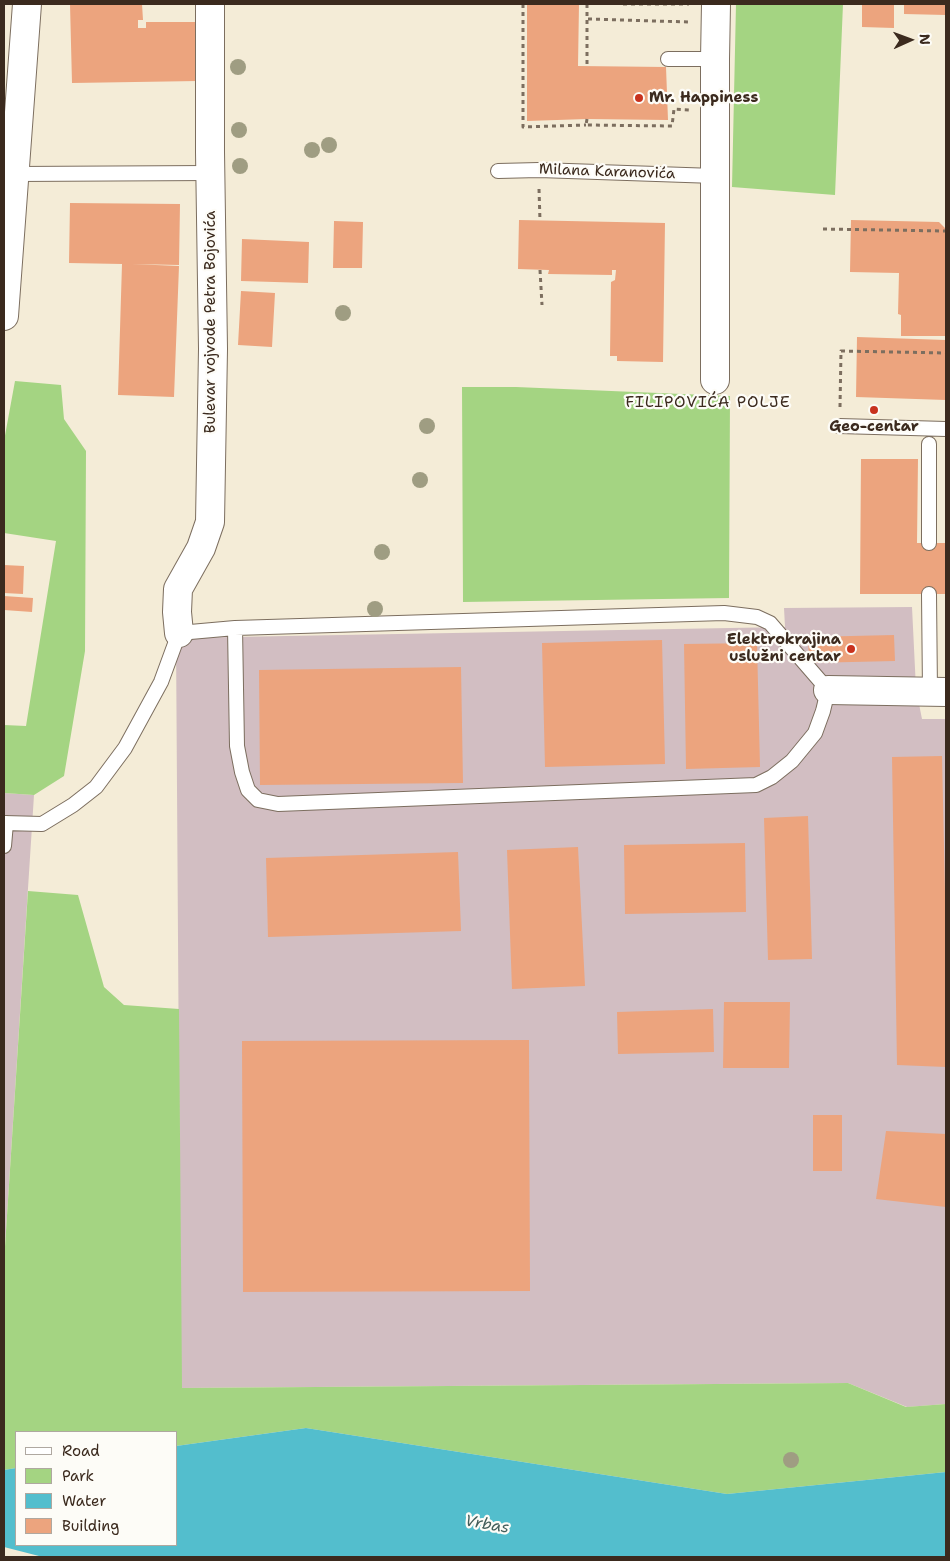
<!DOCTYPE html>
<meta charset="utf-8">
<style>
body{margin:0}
#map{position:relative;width:950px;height:1561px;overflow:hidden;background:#f4ecd7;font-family:"Shantell Sans",sans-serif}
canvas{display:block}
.frame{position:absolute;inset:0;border:5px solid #3b2a1e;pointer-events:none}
.legend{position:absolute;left:15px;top:1431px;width:162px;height:115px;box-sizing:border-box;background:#fdfcf7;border:1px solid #afa8a0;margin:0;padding:6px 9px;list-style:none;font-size:15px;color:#3b2a1e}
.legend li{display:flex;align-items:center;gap:10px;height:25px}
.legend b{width:25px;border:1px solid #afa8a0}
.north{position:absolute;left:885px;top:15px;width:50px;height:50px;-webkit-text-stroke:4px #fdfcf7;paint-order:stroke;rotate:88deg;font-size:14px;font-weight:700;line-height:20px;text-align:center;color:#3b2a1e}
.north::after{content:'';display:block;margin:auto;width:18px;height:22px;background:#3b2a1e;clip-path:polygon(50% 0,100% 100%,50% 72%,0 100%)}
</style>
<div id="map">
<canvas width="950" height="1561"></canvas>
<div class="frame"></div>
<ul class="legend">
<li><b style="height:6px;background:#fff"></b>Road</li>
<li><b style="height:14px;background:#a4d482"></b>Park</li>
<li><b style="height:14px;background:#53becd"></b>Water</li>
<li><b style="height:14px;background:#eca47e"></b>Building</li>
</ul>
<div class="north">N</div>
</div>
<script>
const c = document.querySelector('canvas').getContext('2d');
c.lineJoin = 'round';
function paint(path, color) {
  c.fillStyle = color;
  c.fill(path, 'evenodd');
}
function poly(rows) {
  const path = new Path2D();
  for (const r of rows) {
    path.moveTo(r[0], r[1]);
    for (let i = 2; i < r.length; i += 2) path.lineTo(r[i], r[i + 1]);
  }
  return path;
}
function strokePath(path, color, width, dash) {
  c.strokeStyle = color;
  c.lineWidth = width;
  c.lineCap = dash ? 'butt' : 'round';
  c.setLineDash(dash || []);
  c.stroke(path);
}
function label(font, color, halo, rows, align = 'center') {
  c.font = font + ' "Shantell Sans",sans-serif';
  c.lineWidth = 4.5;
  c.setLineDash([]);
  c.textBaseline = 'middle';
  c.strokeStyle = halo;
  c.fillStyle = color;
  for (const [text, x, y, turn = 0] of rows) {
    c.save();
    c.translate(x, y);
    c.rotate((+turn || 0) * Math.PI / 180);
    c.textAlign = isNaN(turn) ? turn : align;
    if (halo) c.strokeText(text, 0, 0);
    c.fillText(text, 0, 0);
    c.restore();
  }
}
const industrial = poly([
 [912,607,916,689,922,719,946,719,946,1404,907,1407,848,1383,181,1388,176,638,785,627,784,608],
 [4,793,34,795,4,1262]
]);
const green = poly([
 [736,4,843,4,835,195,732,187],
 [15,381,61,385,64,419,86,451,85,651,64,776,34,795,4,793,4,725,26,726,56,541,4,533,4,441],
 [462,387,516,387,730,396,729,598,463,602],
 [28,891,78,895,104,987,124,1005,179,1009,182,1388,848,1383,906,1407,946,1404,946,1472,727,1494,306,1428,176,1446,176,1432,16,1432,16,1468,4,1470,4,1262]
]);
const water = poly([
 [306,1428,727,1494,946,1472,946,1557,38,1557,39,1556,4,1547,4,1470,16,1468,16,1545,176,1545,176,1446]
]);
const building = poly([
 [70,4,142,4,143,20,138,20,138,28,146,28,146,22,198,22,198,81,72,83],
 [527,4,579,4,578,66,666,67,668,120,587,119,527,121],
 [862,4,894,4,894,28,862,27],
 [904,4,946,4,946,15,904,14],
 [70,203,180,204,179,265,132,264,179,266,174,397,118,395,122,264,69,263],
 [519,220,665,223,663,362,617,361,617,356,610,356,611,282,615,280,616,270,612,270,612,275,548,274,549,270,518,269],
 [851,220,939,222,946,229,946,336,901,336,901,315,898,314,899,273,850,272],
 [334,221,363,222,362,268,333,268],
 [242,239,309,242,308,283,241,281],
 [241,291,275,293,272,347,238,345],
 [857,337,946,340,946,400,856,397],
 [861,459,918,459,917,543,946,543,946,594,860,594],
 [4,565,24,566,23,594,4,593],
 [4,596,33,598,32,612,4,610],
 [894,635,895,661,809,663,808,637],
 [662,640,665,764,545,767,542,643],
 [757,643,760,767,686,769,684,644],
 [461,667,463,783,260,785,259,670],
 [942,756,946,938,946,1067,897,1065,892,757],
 [808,816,812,959,768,960,764,818],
 [745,843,746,912,625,914,624,845],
 [578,847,585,986,512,989,507,850],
 [458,852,461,931,268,937,266,858],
 [724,1002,790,1002,789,1068,723,1068],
 [713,1009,714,1052,618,1054,617,1012],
 [529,1040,530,1291,243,1292,242,1041],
 [813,1115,842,1115,842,1171,813,1171],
 [886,1131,946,1134,946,1207,876,1199]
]);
const path = poly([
 [523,4,523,127,586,125],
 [587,4,587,66],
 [623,4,689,4],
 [588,19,689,22],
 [587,119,586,125,672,126,674,109,690,110],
 [539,189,540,221],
 [823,229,946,231],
 [540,270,542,305],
 [840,407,841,351,946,353]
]);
const service = poly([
 [668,59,715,59],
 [498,171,539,170,715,176],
 [15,174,211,173],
 [839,426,946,429],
 [929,543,929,444],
 [929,594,930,692],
 [4,823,42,824,73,805,96,787,125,748,161,682,179,633,235,628,724,613,757,617,770,623,828,690,823,711,815,733,792,761,772,777,756,785,278,804,258,800,248,790,242,772,237,746,235,628],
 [4,846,6,823]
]);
const minor = poly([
 [4,316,27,4],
 [715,380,715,59,716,4],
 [179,633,177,612,178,589,201,548,210,522,213,349,210,152,210,4],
 [828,690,946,692]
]);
const trees = [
 [238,67],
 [239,130],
 [329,145],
 [312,150],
 [240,166],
 [343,313],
 [427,426],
 [420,480],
 [382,552],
 [375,609],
 [791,1460]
];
const markers = [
 [639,98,5,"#c8321e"],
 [874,410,5,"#c8321e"],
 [851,649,5,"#c8321e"]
];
const poiNames = [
 ["Mr. Happiness",649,98],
 ["Geo-centar",874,427,"center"],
 ["Elektrokrajina",841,640,"right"],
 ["uslužni centar",841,657,"right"]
];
const streetNames = [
 ["Milana Karanovića",607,172,2],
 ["Bulevar vojvode Petra Bojovića",211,322,-90]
];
const neighbourhoodNames = [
 ["FILIPOVIĆA POLJE",708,403]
];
const waterNames = [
 ["Vrbas",487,1525,10]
];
paint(industrial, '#d2bec2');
paint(green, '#a4d482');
paint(water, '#53becd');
paint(building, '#eca47e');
strokePath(service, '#7c6e5f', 16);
strokePath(minor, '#7c6e5f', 30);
strokePath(path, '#7c6e5f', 3, [4, 4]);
strokePath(service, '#fff', 14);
strokePath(minor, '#fff', 28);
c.fillStyle = '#9f9d82';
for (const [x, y] of trees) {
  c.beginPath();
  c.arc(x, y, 8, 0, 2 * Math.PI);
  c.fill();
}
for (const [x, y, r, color] of markers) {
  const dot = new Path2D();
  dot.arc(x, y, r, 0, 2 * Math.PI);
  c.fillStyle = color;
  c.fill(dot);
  strokePath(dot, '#fdfcf7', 2);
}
label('bold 15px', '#3b2a1e', '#fdfcf7', poiNames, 'left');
label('15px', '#3b2a1e', '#fdfcf7', streetNames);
c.letterSpacing = '1px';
label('16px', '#3b2a1e', '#fdfcf7', neighbourhoodNames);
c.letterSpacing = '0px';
label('italic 16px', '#435e5b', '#fdfcf7', waterNames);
</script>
